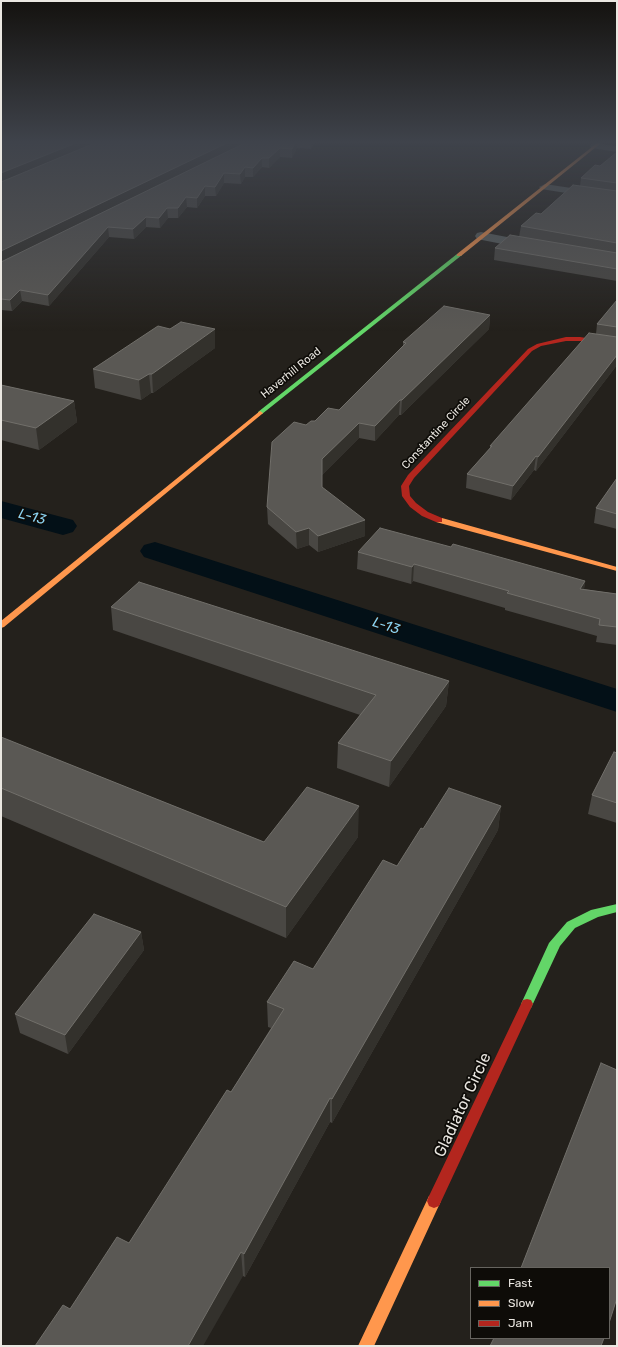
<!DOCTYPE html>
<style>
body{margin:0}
#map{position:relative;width:618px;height:1347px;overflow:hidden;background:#24211c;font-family:Rubik,sans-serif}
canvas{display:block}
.frame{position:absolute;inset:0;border:2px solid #eae7e1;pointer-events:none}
.legend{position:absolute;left:470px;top:1267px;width:140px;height:72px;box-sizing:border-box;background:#0e0c08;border:1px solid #66645f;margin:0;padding:5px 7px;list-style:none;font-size:12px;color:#eae7e1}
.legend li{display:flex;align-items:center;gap:8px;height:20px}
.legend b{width:20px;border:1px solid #66645f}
</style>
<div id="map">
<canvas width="618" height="1347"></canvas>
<div class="frame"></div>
<ul class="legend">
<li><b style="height:5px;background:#63d668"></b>Fast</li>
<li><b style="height:5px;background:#ff974d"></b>Slow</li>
<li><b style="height:5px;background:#b3261e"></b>Jam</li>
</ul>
</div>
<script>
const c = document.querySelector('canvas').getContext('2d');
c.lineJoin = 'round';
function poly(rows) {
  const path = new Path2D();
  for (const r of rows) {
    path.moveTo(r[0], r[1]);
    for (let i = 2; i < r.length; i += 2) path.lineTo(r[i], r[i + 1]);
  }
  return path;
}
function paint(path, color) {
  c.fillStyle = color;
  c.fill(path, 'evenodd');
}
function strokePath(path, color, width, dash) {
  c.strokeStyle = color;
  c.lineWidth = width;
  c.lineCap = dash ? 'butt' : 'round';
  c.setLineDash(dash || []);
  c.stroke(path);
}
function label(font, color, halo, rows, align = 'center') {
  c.font = font + ' Rubik,sans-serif';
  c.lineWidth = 3.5;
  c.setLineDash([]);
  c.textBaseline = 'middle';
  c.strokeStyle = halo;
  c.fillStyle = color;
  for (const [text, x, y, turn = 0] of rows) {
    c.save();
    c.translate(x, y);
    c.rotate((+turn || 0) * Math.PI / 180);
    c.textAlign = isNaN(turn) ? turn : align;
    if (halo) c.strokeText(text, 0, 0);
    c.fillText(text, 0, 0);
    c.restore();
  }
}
const canal = poly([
 [1,501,73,520,77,526,73,532,63,535,1,518,1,501],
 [155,542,617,689,617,712,144,557,140,551,144,545,155,542]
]);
const street = poly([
 [595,143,617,146,617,152,591,148,590,146,591,144,595,143],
 [545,184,617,195,617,201,541,189,539,187,545,184],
 [481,232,533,242,539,246,533,250,477,239,475,236,477,233,481,232]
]);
const fast = poly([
 [457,254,462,255,262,414,258,414,258,412,457,254],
 [617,904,617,912,598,917,575,928,560,946,531,1008,527,1009,523,1008,521,1004,549,943,567,922,591,910,617,904]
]);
const slow = poly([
 [597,143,601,143,461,256,457,256,457,254,597,143],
 [260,411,263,413,262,414,4,627,1,628,1,621,260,411],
 [436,518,442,518,617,567,617,571,436,522,436,518],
 [434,1194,439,1196,441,1201,374,1346,358,1346,429,1196,434,1194]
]);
const jam = poly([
 [566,337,580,337,617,343,617,347,580,341,566,341,541,346,532,351,414,478,409,486,410,496,416,503,428,512,442,518,442,522,436,522,422,516,410,507,402,496,401,486,408,475,528,349,537,344,566,337],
 [527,999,531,1000,533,1004,439,1206,434,1208,429,1206,427,1201,429,1196,521,1004,523,1000,527,999]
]);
const wall = poly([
 [1,143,314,143,311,149,297,148,292,158,280,157,269,168,262,167,253,177,245,177,241,184,224,183,216,196,205,196,197,208,187,207,178,218,168,218,160,228,146,227,134,239,109,237,49,306,22,301,12,311,1,310],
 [617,152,617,281,494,260,495,248,519,237,521,226,541,214,580,186,581,178,600,166],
 [617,300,617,365,536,471,534,470,511,500,466,488,467,474,490,448,490,446,596,334,597,324],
 [490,315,489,329,401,415,399,415,375,441,359,438,322,475,322,487,365,536,318,552,309,545,297,549,268,524,267,507,306,425,339,410,403,346,403,342],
 [215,348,153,393,151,393,141,400,95,388,93,369],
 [1,385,74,401,77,422,39,450,1,440],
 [617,478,617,529,594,523,596,508],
 [451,547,585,581,584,589,617,594,617,645,596,642,597,636,505,610,505,608,413,581,411,584,357,569,358,552],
 [111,607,449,681,446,706,389,787,337,768,338,743,360,715,113,630],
 [1,737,264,842,358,837,286,938,1,816],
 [617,753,617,823,588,814,592,795],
 [501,806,498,830,332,1123,330,1122,245,1277,243,1276,70,1309,129,1243,231,1092,271,1028,268,1027,267,1002,313,969,397,866,423,829],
 [141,932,144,950,68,1054,20,1033,15,1014]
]);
const shadedWall = poly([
 [76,143,98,143,1,183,1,173],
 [227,143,245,143,1,262,1,251],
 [295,143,296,143,297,148,292,158,292,149],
 [311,143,314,143,311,149],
 [280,148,280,157,269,168,269,158],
 [262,158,262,167,253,177,253,168],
 [245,167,245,177,241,184,240,174],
 [224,173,224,183,216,196,215,187],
 [205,186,205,196,197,208,197,198],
 [186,197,187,207,178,218,178,208],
 [167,208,168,218,160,228,159,218],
 [146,217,146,227,134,239,133,229],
 [108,227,109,237,49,306,48,295],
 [20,290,22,301,12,311,10,300],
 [490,315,489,329,401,415,402,400],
 [215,329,215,348,153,393,152,374],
 [617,355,617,365,536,471,538,457],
 [149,374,151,393,141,400,139,380],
 [400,400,399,415,375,441,375,426],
 [74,401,77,422,39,450,36,428],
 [359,423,359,438,322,475,322,459],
 [536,456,534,470,511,500,513,486],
 [365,520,365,536,318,552,318,536],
 [309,528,309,545,297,549,296,532],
 [414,564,413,581,411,584,412,567],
 [585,581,583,598,580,589],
 [449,681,446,706,389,787,391,761],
 [359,806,358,837,286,938,286,907],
 [501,806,498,830,332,1123,332,1099],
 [141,932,144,950,68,1054,65,1035],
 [330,1098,330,1122,245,1277,244,1254],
 [241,1252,243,1276,203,1346,188,1346]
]);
const building = poly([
 [1,143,76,143,1,173,1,143],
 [95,143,227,143,1,251,1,182,95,143],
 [245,143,295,143,292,149,280,148,269,158,262,158,253,168,245,167,240,174,224,173,215,187,205,186,197,198,186,197,178,208,167,208,159,218,146,217,133,229,108,227,48,295,20,290,10,300,1,299,1,262,245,143],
 [617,152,617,183,581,178,595,165,600,166,617,152],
 [573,185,617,191,617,243,521,226,536,213,541,214,573,185],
 [510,235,617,253,617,269,495,248,510,235],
 [617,300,617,327,597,324,617,300],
 [444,306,490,315,402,400,400,400,375,426,359,423,322,459,322,487,365,520,318,536,309,528,296,532,267,507,272,442,294,422,306,425,311,421,315,421,328,408,339,410,406,343,403,342,444,306],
 [181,322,215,329,152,374,149,374,139,380,93,369,158,326,170,329,181,322],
 [589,333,617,337,617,355,538,457,536,456,513,486,467,474,492,446,490,446,589,333],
 [1,385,74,401,36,428,1,420,1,385],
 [617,478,617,514,596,508,617,478],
 [380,528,451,547,453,544,585,581,580,589,617,594,617,627,599,625,600,619,507,593,509,591,414,564,412,567,358,552,380,528],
 [139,582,449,681,391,761,338,743,376,695,111,607,139,582],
 [1,737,264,842,307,787,359,806,286,907,1,788,1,737],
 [614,752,617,753,617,803,592,795,614,752],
 [449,788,501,806,332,1099,330,1098,244,1254,241,1252,188,1346,35,1346,63,1305,70,1309,117,1237,129,1243,227,1090,231,1092,284,1009,267,1002,294,961,313,969,383,860,397,866,421,828,423,829,449,788],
 [94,914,141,932,65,1035,15,1014,94,914],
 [601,1063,617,1070,617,1298,609,1323,609,1268,521,1268,601,1063],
 [494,1338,604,1338,601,1346,490,1346,494,1338]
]);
const farStreetnames = [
 ["Haverhill Road",291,373,-39],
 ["Constantine Circle",436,433,-47]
];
const waterNames = [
 ["L-13",32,517,15],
 ["L-13",386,626,18]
];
const nearStreetnames = [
 ["Gladiator Circle",463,1105,-65]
];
paint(canal, '#031017');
paint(street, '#5b6160');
paint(fast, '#63d668');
paint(slow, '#ff974d');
paint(jam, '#b3261e');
paint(wall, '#494743');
paint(shadedWall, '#33312c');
paint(building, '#5a5854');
strokePath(building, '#716f6a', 1);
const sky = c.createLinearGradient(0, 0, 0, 331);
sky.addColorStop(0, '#14120f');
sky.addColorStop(0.43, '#3f434b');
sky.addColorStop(1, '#3f434b00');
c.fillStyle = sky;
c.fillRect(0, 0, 618, 331);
label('11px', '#eae7e1', '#0e0c08', farStreetnames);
label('italic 14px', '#8bd2f0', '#0e0c08', waterNames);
label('16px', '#eae7e1', '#0e0c08', nearStreetnames);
</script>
